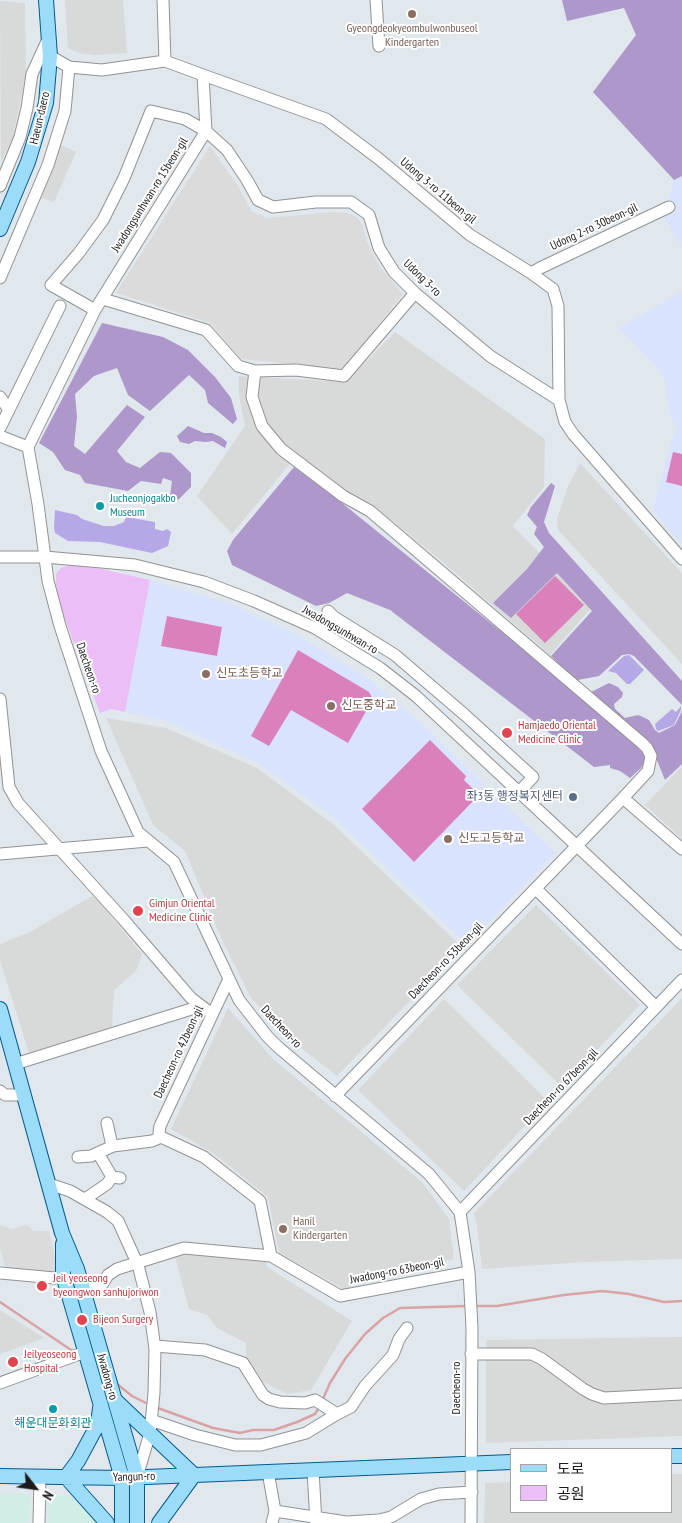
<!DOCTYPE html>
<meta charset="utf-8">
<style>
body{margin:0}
#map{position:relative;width:682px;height:1523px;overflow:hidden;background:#e1e8ed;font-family:"PT Sans Narrow","Noto Sans KR",sans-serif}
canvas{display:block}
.legend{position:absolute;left:510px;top:1448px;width:162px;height:65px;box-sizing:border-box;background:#fff;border:1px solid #a4a4a4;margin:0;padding:6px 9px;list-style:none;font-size:15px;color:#1b1b1b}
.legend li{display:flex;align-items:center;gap:10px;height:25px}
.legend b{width:25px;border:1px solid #a4a4a4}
.north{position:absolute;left:10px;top:1463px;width:50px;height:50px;-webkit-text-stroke:4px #fff;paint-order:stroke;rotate:120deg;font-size:14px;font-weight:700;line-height:20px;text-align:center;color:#1b1b1b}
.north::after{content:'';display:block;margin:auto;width:18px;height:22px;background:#1b1b1b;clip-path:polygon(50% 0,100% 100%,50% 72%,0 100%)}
</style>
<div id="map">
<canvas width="682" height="1523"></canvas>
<ul class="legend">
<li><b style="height:6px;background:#9bddf8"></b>도로</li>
<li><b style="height:14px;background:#ebbef7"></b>공원</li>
</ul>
<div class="north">N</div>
</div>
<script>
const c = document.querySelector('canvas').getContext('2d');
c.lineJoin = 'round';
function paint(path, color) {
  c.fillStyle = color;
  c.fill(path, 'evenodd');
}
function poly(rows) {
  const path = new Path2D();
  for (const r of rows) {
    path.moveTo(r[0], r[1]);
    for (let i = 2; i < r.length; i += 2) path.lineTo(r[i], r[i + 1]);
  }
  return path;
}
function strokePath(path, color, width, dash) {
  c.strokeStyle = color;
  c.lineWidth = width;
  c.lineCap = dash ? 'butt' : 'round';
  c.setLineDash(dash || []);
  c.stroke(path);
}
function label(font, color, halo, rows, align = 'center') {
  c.font = font + ' "PT Sans Narrow","Noto Sans KR",sans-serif';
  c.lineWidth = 4;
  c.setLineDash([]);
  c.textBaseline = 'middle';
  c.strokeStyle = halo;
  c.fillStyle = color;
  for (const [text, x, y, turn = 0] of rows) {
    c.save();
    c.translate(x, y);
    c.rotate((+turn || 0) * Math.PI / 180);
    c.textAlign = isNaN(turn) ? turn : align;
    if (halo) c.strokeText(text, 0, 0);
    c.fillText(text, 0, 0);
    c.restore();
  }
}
const residential = poly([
 [65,0,123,0,127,53,95,55,79,53,68,48],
 [0,1,25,3,26,73,13,137,1,162],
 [59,144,76,152,54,202,39,197],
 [395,332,545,439,544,487,513,526,592,607,550,655,438,558,372,504,346,493,297,455,232,534,197,496,245,426,239,395,239,376,346,382],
 [580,463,682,573,682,664,558,530,557,519,567,489],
 [106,718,166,728,257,768,334,825,462,947,337,1076,290,1039,251,998,222,940,185,851,153,825],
 [682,766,682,839,645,805],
 [92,896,98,901,142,954,136,971,114,990,112,1027,29,1053,0,960,0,944,30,932],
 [536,905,640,1005,562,1087,457,985],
 [682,998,682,1259,584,1262,482,1269,477,1225,474,1213],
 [444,999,548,1101,464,1191,358,1090],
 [228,1008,273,1059,422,1182,449,1219,454,1259,370,1278,344,1289,279,1253,268,1197,213,1153,171,1129],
 [174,1253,265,1260,267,1267,352,1321,311,1390,287,1394,261,1381,246,1358,246,1343,217,1328,207,1315,189,1309],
 [0,1310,44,1338,0,1354],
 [682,1337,682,1436,486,1443,486,1340],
 [671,1474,682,1474,682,1523,484,1523,485,1483,511,1482,511,1512,671,1512]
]);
const commercial = poly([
 [0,1494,30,1494,29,1523,0,1523],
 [51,1495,75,1495,102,1523,47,1523,47,1499]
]);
const education = poly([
 [682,176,682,248,664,216,674,180],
 [682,291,682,544,667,529,653,509,672,439,677,428,669,414,666,385,659,369,619,328],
 [150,580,232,604,301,637,370,680,429,731,555,853,467,944,333,817,260,764,167,721,125,712]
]);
const grass = poly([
 [55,510,77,515,82,519,104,526,114,526,124,522,126,517,155,522,155,529,163,531,167,529,171,532,168,546,152,553,100,542,68,541,55,533,54,528],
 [629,655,644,670,630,684,627,684,616,673,608,671,624,656],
 [681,706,681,710,674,725,658,731,656,729,655,724,672,709,676,712]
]);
const forest = poly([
 [562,0,682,0,682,176,674,180,593,92,636,35,624,8,567,21],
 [102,323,163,337,188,350,215,377,231,398,237,419,233,424,208,403,205,390,189,375,150,411,128,395,117,368,94,376,75,394,77,417,74,446,85,454,127,405,145,417,117,451,126,462,140,468,160,452,171,453,191,473,191,487,178,500,170,496,172,481,163,478,161,484,141,481,128,491,85,483,80,475,65,470,53,452,39,443],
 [188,426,204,433,212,433,221,437,227,442,225,448,213,441,206,442,195,441,189,444,180,442,177,436],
 [294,467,337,499,638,742,645,751,645,761,641,768,630,778,620,771,610,768,610,765,594,767,390,610,347,593,329,603,316,606,232,565,227,551,233,540],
 [551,483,555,486,544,522,549,533,682,681,682,705,634,656,629,654,622,655,599,676,578,680,572,677,551,656,592,611,557,573,511,618,493,603,527,569,544,547,534,534,537,527,527,515,531,507],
 [609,683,618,687,623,693,622,697,614,704,615,709,625,718,638,715,643,717,649,720,655,730,659,733,675,725,682,711,682,764,665,780,652,748,591,695,591,692]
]);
const park = poly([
 [70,565,102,569,150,580,125,712,111,709,100,713,60,606,56,585,56,574,61,568]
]);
const pitch = poly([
 [673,452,682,454,682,486,666,482],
 [555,576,584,605,545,643,516,614],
 [167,616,222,627,217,656,161,646],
 [298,650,369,692,373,699,348,743,291,710,269,746,251,736],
 [430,740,466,776,464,780,479,795,414,862,362,809]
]);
const parking = poly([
 [210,146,238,186,251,211,267,218,334,212,347,213,355,216,362,223,366,240,380,267,403,294,343,369,241,359,210,323,116,293],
 [27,1224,33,1231,49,1231,58,1269,48,1274,5,1267,0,1247,0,1225,13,1229]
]);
const stream = poly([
 [0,1302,74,1352],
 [473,1306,497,1306,564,1295,602,1291,629,1294,664,1302,682,1301],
 [117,1384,132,1396,150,1405],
 [322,1401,330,1383,345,1359,365,1334,383,1318,400,1308,468,1306],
 [155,1407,213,1428,240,1433,253,1430,274,1430,297,1422,315,1414,320,1406]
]);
const minor = poly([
 [163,0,165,61],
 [376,0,379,46],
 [50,56,69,67,102,70,165,61,203,75,206,131],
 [203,75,326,119,379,159,470,235,531,273,553,289,558,306,559,400,565,422,573,434,682,559],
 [206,131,95,310,28,447,38,504,48,581,60,626,101,751,138,832,174,862,239,1000,267,1036,278,1047,429,1174,460,1212,469,1272,472,1328,471,1523],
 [0,186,20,137,27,108,32,74,49,37],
 [531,273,540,268,669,207],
 [0,278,48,165,65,111,69,67],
 [103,299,206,330,238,366,255,371,296,370,344,376,415,293],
 [95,310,51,285,78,254,103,220,124,178,151,111,185,119,206,131,227,150,247,180,258,200,273,207,316,202,351,202,369,215,379,248,394,272,415,293,490,356,559,400],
 [255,371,252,397,262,426,281,449,343,496,370,511,642,743,647,748,651,756,648,771,623,798,335,1096],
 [0,397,9,410],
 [0,428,60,306],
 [0,436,28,447],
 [0,557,45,557,135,565,204,582,254,601,315,628,380,668,416,696,682,944],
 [334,617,395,655,465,715,533,777,519,792],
 [323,633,334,617,328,611],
 [0,699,9,787,18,803,123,919,191,998,212,1014],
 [623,798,682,849],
 [0,854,148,841],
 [536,889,656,1007],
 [229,979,160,1126,159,1133,161,1137,204,1157,260,1201,271,1256],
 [15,1064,201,1006],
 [0,1091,5,1095,24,1095],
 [107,1123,112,1146],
 [98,1153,112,1177],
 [78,1157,91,1156,113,1146,152,1141,161,1137],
 [49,1184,70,1191,107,1212,118,1221,138,1265,150,1312,155,1349,154,1393,150,1433,137,1477],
 [85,1199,107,1184,112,1177,120,1178],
 [460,1212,682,980],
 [0,1273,55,1278,63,1275],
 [83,1292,101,1286,108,1275,117,1269,184,1248,271,1256,340,1296,469,1272],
 [155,1346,205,1350,243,1363,263,1395,269,1399,280,1402,305,1403,315,1400,337,1414],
 [471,1354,532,1354,542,1359,583,1389,592,1394,604,1398,682,1394],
 [0,1383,85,1352],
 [151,1420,195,1435,235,1445,261,1445,306,1433,337,1414,351,1407,365,1386,393,1355,399,1339,407,1328],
 [313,1470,316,1523],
 [268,1472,275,1511,272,1523],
 [275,1511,346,1522,379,1520,391,1517,421,1499,439,1494,472,1492],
 [39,1523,40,1477]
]);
const major = poly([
 [0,229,28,162,46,103,50,56,46,0],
 [0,1009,62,1233,77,1269,137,1477,137,1523],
 [63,1244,63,1275,122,1478,122,1523],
 [114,1399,194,1475,159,1523],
 [100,1408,98,1424,78,1461,66,1477,107,1523],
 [671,1456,682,1456],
 [0,1476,122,1478,511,1462]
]);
const markers = [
 [412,14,5,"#8d6e63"],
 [100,506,5,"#0f9aa8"],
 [206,674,5,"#8d6e63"],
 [331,706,5,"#8d6e63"],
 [507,733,6,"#e0444e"],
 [573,797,5,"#5c6f8a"],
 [448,839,5,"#8d6e63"],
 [138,911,6,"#e0444e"],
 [283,1229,5,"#8d6e63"],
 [42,1286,6,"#e0444e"],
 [82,1320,6,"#e0444e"],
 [13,1362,6,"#e0444e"],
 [53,1409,5,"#0f9aa8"]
];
const educationNames = [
 ["Gyeongdeokyeombulwonbuseol",412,29,"center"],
 ["Kindergarten",412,43,"center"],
 ["신도초등학교",216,674],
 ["신도중학교",341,706],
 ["신도고등학교",458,839],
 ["Hanil",293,1222],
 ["Kindergarten",293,1236]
];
const streetNames = [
 ["Haeun-daero",40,118,-77],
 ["Udong 3-ro 11beon-gil",438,191,40],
 ["Jwadongsunhwan-ro 15beon-gil",150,195,-58],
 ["Udong 2-ro 30beon-gil",594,227,-25],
 ["Udong 3-ro",422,278,44],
 ["Jwadongsunhwan-ro",340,630,30],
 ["Daecheon-ro",88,668,71],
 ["Daecheon-ro 53beon-gil",446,961,-46],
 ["Daecheon-ro",281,1027,47],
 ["Daecheon-ro 42beon-gil",179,1052,-65],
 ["Daecheon-ro 67beon-gil",561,1087,-46],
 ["Jwadong-ro 63beon-gil",397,1271,-11],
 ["Jwadong-ro",107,1377,74],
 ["Daecheon-ro",457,1388,-90],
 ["Yangun-ro",134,1477,-2]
];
const cultureNames = [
 ["Jucheonjogakbo",110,499],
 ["Museum",110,513],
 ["해운대문화회관",53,1424,"center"]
];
const healthNames = [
 ["Hamjaedo Oriental",518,726],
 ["Medicine Clinic",518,740],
 ["Gimjun Oriental",149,904],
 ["Medicine Clinic",149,918],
 ["Jeil yeoseong",53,1279],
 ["byeongwon sanhujoriwon",53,1293],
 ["Bijeon Surgery",93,1320],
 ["Jeilyeoseong",24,1355],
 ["Hospital",24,1369]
];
const serviceNames = [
 ["좌3동 행정복지센터",563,797]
];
paint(residential, '#d8d9d9');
paint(commercial, '#d0ede6');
paint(education, '#d9e3fe');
paint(grass, '#b6a8e6');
paint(forest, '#ad97cb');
paint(park, '#ebbef7');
paint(pitch, '#da81bc');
paint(parking, '#dbdbdb');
strokePath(stream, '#d9a3a6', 2.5);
strokePath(minor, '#929292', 13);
strokePath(major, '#06598d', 16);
strokePath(minor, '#fff', 11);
strokePath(major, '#9bddf8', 14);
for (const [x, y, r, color] of markers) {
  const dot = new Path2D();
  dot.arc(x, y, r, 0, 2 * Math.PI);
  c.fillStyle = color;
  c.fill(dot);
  strokePath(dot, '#fff', 2);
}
label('12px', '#785e54', '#fff', educationNames, 'left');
label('12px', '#1b1b1b', '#fff', streetNames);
label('12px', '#0d838f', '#fff', cultureNames, 'left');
label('12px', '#be3a42', '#fff', healthNames, 'left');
label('12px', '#4e5e75', '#fff', serviceNames, 'right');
</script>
